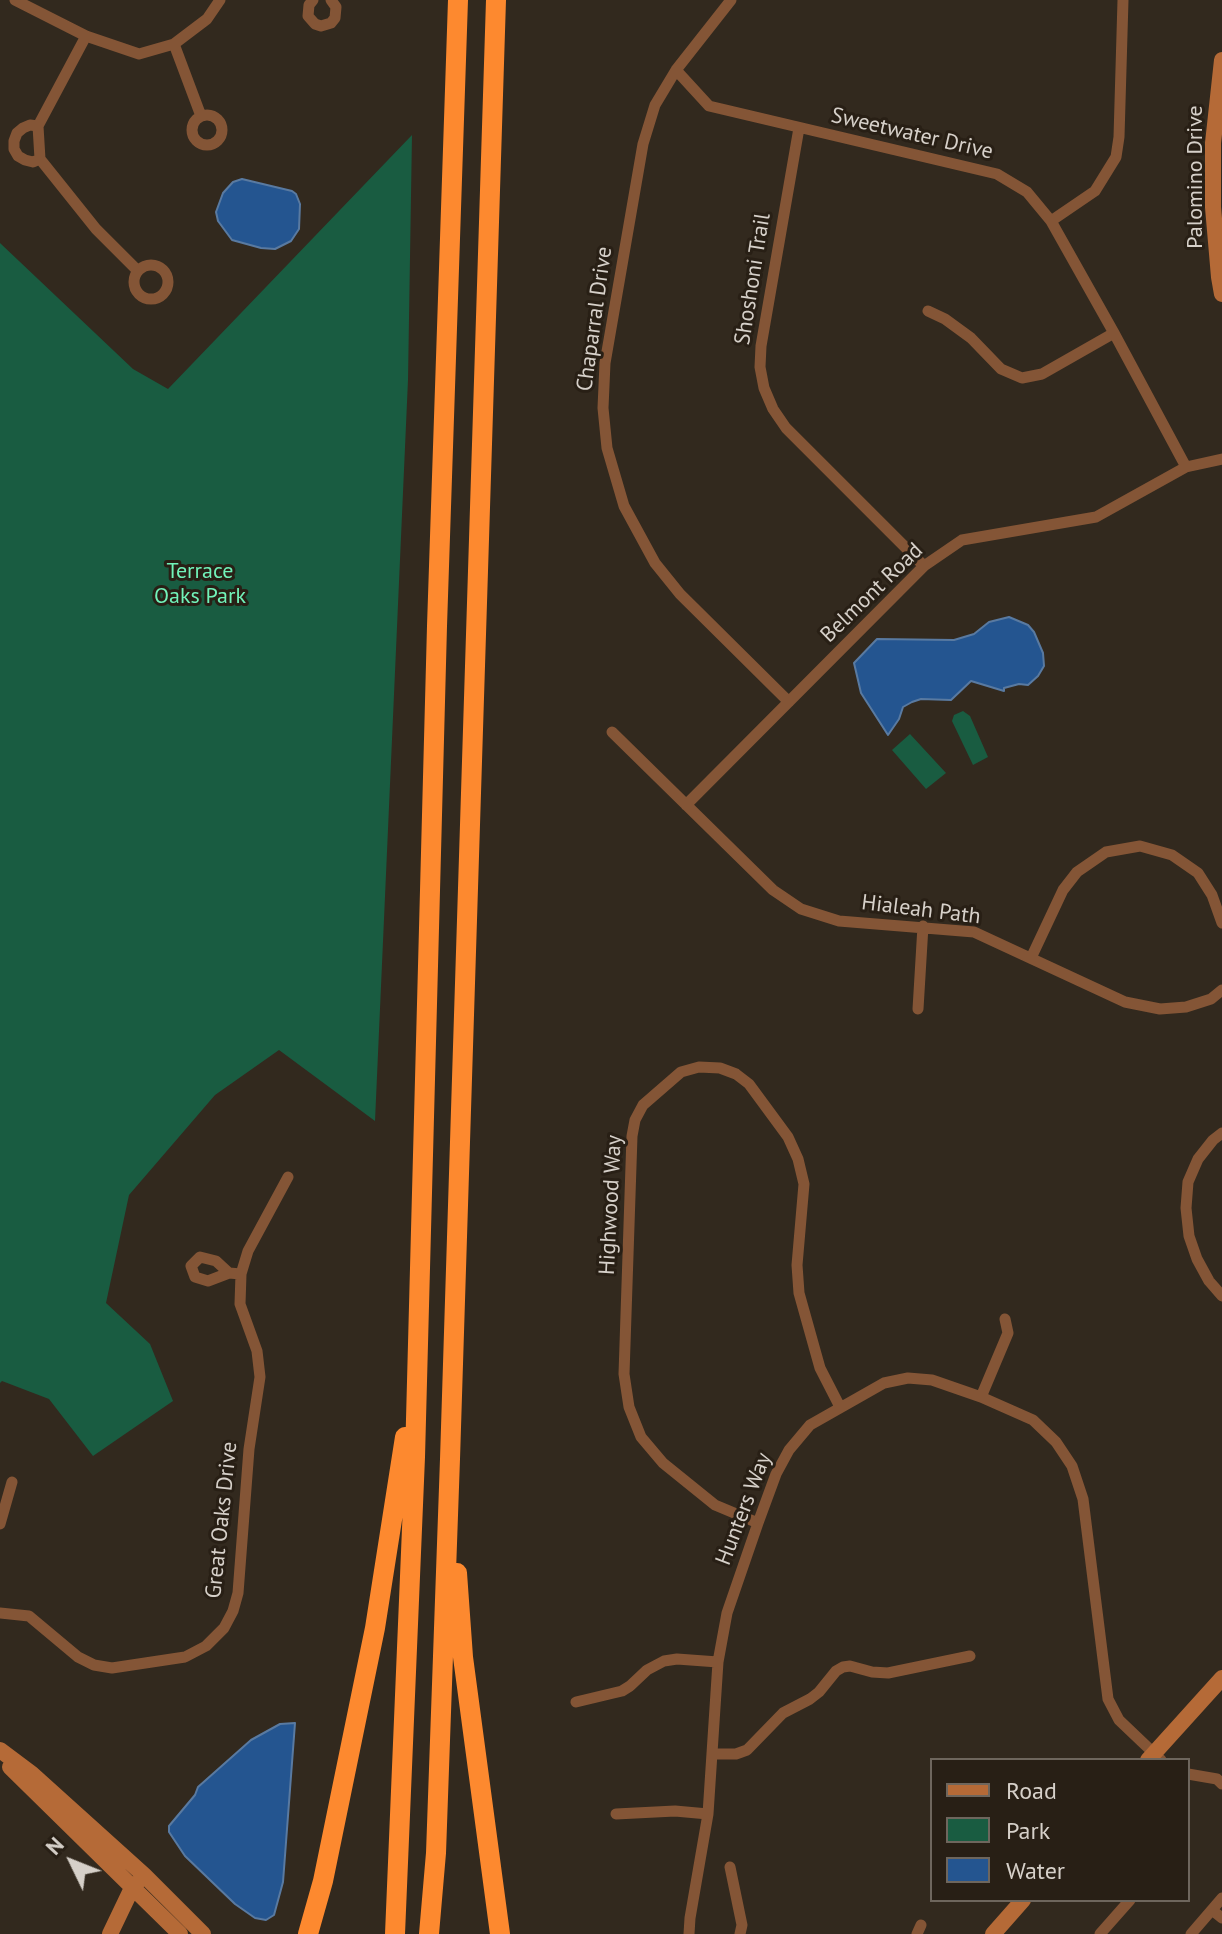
<!DOCTYPE html>
<style>
body{margin:0}
#map{position:relative;width:1222px;height:1934px;overflow:hidden;background:#32291e;font-family:"PT Sans",sans-serif}
canvas{display:block}
.legend{position:absolute;left:930px;top:1758px;width:260px;height:144px;box-sizing:border-box;background:#281f15;border:2px solid #6e665d;margin:0;padding:10px 14px;list-style:none;font-size:24px;color:#d6d0c9}
.legend li{display:flex;align-items:center;gap:16px;height:40px}
.legend b{width:40px;border:2px solid #6e665d}
.north{position:absolute;left:32px;top:1822px;width:80px;height:80px;-webkit-text-stroke:6px #281f15;paint-order:stroke;rotate:313deg;font-size:22px;font-weight:700;line-height:32px;text-align:center;color:#d6d0c9}
.north::after{content:'';display:block;margin:auto;width:28px;height:36px;background:#d6d0c9;clip-path:polygon(50% 0,100% 100%,50% 72%,0 100%)}
</style>
<div id="map">
<canvas width="1222" height="1934"></canvas>
<ul class="legend">
<li><b style="height:10px;background:#b56a37"></b>Road</li>
<li><b style="height:22px;background:#195c41"></b>Park</li>
<li><b style="height:22px;background:#245590"></b>Water</li>
</ul>
<div class="north">N</div>
</div>
<script>
const c = document.querySelector('canvas').getContext('2d');
c.lineJoin = 'round';
function paint(path, color) {
  c.fillStyle = color;
  c.fill(path, 'evenodd');
}
function poly(rows) {
  const path = new Path2D();
  for (const r of rows) {
    if (r.length === 3) {
      path.moveTo(r[0] + r[2], r[1]);
      path.arc(r[0], r[1], r[2], 0, 2 * Math.PI);
      continue;
    }
    path.moveTo(r[0], r[1]);
    for (let i = 2; i < r.length; i += 2) path.lineTo(r[i], r[i + 1]);
  }
  return path;
}
function strokePath(path, color, width, dash) {
  c.strokeStyle = color;
  c.lineWidth = width;
  c.lineCap = dash ? 'butt' : 'round';
  c.setLineDash(dash || []);
  c.stroke(path);
}
function label(font, color, halo, rows, align = 'center') {
  c.font = font + ' "PT Sans",sans-serif';
  c.lineWidth = 6;
  c.setLineDash([]);
  c.textBaseline = 'middle';
  c.strokeStyle = halo;
  c.fillStyle = color;
  for (const [text, x, y, turn = 0] of rows) {
    c.save();
    c.translate(x, y);
    c.rotate((+turn || 0) * Math.PI / 180);
    c.textAlign = isNaN(turn) ? turn : align;
    if (halo) c.strokeText(text, 0, 0);
    c.fillText(text, 0, 0);
    c.restore();
  }
}
const green = poly([
 [412,135,408,380,375,1121,279,1050,215,1095,129,1195,106,1303,150,1344,173,1401,93,1456,49,1399,2,1381,0,1383,0,243,133,369,168,389],
 [963,711,970,716,988,757,973,765,952,721,954,715],
 [910,734,946,773,926,789,892,750]
]);
const water = poly([
 [242,179,292,191,296,194,300,204,299,229,291,241,275,249,261,248,232,240,218,221,216,212,223,193,233,182,242,179],
 [1009,617,1028,625,1034,632,1043,653,1044,666,1038,676,1028,685,1019,684,1004,688,1004,691,971,681,951,700,921,699,912,702,903,707,899,719,888,735,861,693,854,663,877,639,954,640,974,634,989,622,1009,617],
 [295,1723,283,1882,274,1915,266,1920,255,1918,235,1904,185,1856,169,1832,169,1826,195,1795,198,1787,251,1740,280,1724,295,1723]
]);
const street = poly([
 [15,0,86,36,139,54,174,44,207,19,220,0],
 [313,0,309,5,308,16,315,24,321,26,331,23,335,18,336,7,331,0],
 [731,0,676,70,655,105,643,144,605,363,603,408,607,448,624,506,655,563,680,594,789,702],
 [86,36,38,126,40,159,96,229,138,271],
 [174,44,201,116],
 [676,70,709,106,997,174,1027,192,1051,221,1114,333,1186,467],
 [207,130,15],
 [38,126,30,125,23,128,17,133,14,141,14,149,18,156,25,160,33,162,40,159],
 [799,128,761,346,760,367,764,388,773,409,786,428,924,566],
 [1051,221,1095,191,1116,157,1119,137,1123,0],
 [151,282,17],
 [928,311,945,319,971,338,1001,369,1022,378,1042,374,1114,333],
 [612,732,773,890,801,909,839,921,974,932,1125,1002,1160,1009,1186,1007,1211,999,1222,990],
 [686,805,924,566,962,540,1096,517,1186,467,1222,459],
 [1031,958,1063,890,1077,872,1106,852,1140,846,1172,855,1198,873,1212,895,1222,923],
 [918,1009,923,926],
 [1222,1133,1213,1140,1198,1159,1188,1182,1186,1208,1189,1236,1197,1259,1209,1281,1222,1296],
 [229,1273,208,1281,195,1277,191,1266,200,1257,216,1261,229,1273,241,1274],
 [981,1397,1008,1333,1005,1319],
 [758,1523,715,1505,663,1463,641,1437,629,1407,624,1374,632,1136,635,1120,643,1105,681,1072,699,1067,720,1068,736,1074,749,1084,788,1137,798,1159,804,1184,797,1265,799,1293,820,1368,840,1407],
 [0,1524,12,1482],
 [0,1613,29,1616,78,1657,94,1665,112,1668,185,1657,206,1646,224,1628,233,1611,238,1593,249,1449,260,1377,257,1351,240,1304,241,1274,248,1251,288,1177],
 [576,1702,622,1691,630,1686,647,1670,664,1661,677,1659,718,1662],
 [712,1754,736,1754,747,1750,783,1713,810,1699,819,1692,836,1671,843,1667,850,1666,872,1672,888,1673,970,1656],
 [1188,1774,1217,1779,1222,1784],
 [616,1814,675,1811,708,1814],
 [730,1867,742,1925,740,1934],
 [1212,1910,1222,1918],
 [689,1934,690,1918,708,1814,718,1662,727,1613,758,1523,776,1474,789,1450,810,1425,884,1383,908,1378,932,1380,981,1397,1033,1420,1056,1442,1072,1466,1083,1499,1108,1699,1119,1720,1161,1760],
 [917,1934,921,1925],
 [1100,1934,1130,1900],
 [1191,1934,1222,1898]
]);
const secondary = poly([
 [1222,60,1213,143,1213,207,1219,277,1222,294],
 [0,1750,32,1774,144,1875,203,1934],
 [1148,1760,1222,1678],
 [10,1767,180,1934],
 [110,1934,132,1888,137,1883],
 [993,1934,1023,1900]
]);
const highway = poly([
 [457,1573,463,1657,500,1934],
 [308,1934,323,1881,375,1628,405,1437],
 [395,1934,415,1457,437,626,458,0],
 [429,1934,436,1853,450,1459,496,0]
]);
const streetNames = [
 ["Sweetwater Drive",912,134,13],
 ["Palomino Drive",1196,177,-90],
 ["Shoshoni Trail",753,279,-81],
 ["Chaparral Drive",595,319,-82],
 ["Belmont Road",872,593,-44],
 ["Hialeah Path",921,910,7],
 ["Highwood Way",611,1205,-87],
 ["Hunters Way",744,1509,-69],
 ["Great Oaks Drive",222,1520,-84]
];
const parkNames = [
 ["Terrace",200,572],
 ["Oaks Park",200,597]
];
paint(green, '#195c41');
paint(water, '#245590');
strokePath(water, '#597aa1', 2);
strokePath(street, '#845536', 11);
strokePath(secondary, '#b56a37', 16);
strokePath(highway, '#fd892f', 20);
label('22px', '#d6d0c9', '#281f15', streetNames);
label('22px', '#71f2b9', '#281f15', parkNames);
</script>
